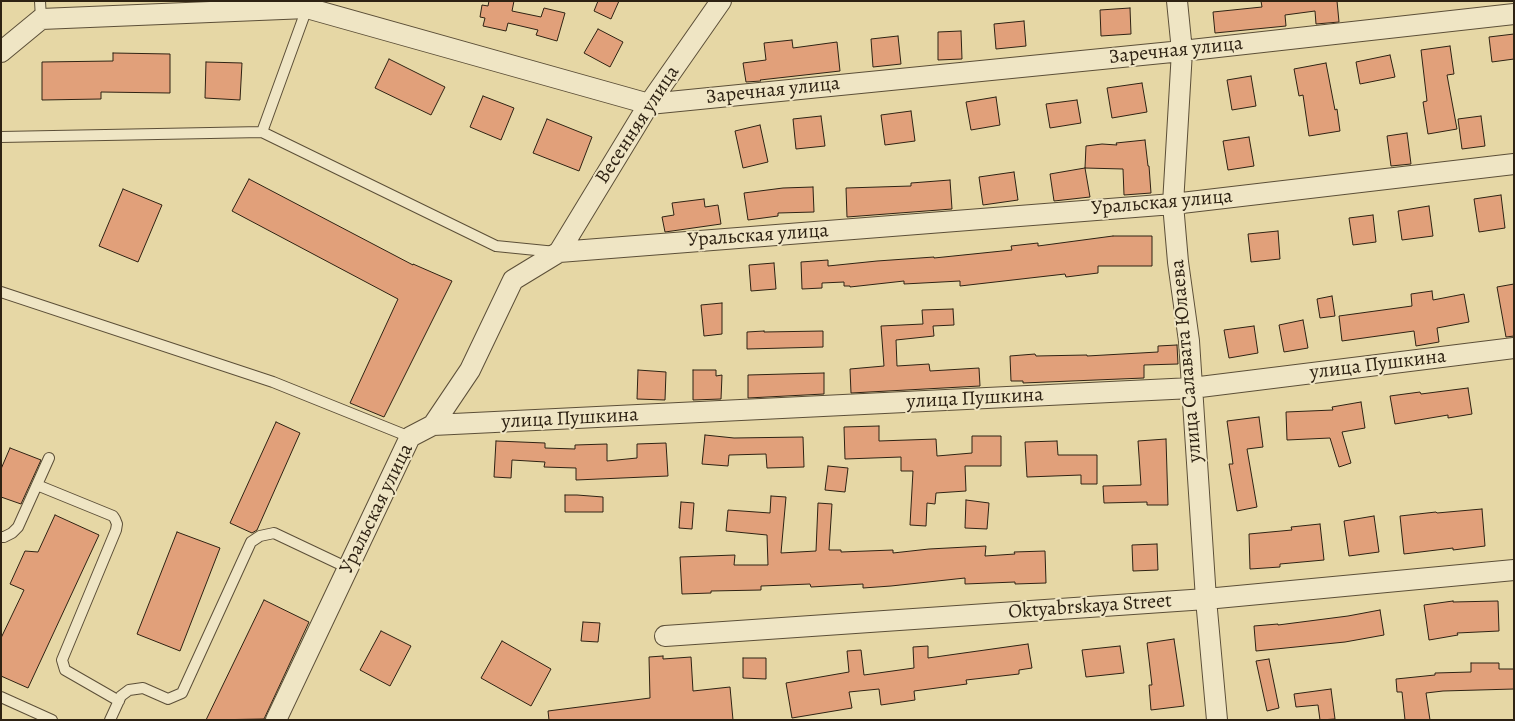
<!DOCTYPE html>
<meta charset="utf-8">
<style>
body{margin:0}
#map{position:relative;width:1515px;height:721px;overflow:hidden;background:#e6d7a5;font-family:Alegreya,serif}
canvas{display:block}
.frame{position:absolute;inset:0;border:2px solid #2e2213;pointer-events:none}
</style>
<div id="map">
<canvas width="1515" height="721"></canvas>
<div class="frame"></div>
</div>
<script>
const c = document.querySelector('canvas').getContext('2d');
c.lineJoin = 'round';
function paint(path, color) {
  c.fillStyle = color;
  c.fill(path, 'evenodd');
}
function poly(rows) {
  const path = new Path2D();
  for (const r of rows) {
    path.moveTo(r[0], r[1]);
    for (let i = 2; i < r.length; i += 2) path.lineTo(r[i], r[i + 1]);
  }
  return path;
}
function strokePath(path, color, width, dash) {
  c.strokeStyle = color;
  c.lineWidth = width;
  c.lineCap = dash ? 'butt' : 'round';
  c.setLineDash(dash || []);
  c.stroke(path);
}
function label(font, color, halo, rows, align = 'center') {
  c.font = font + ' Alegreya,serif';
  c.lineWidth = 4;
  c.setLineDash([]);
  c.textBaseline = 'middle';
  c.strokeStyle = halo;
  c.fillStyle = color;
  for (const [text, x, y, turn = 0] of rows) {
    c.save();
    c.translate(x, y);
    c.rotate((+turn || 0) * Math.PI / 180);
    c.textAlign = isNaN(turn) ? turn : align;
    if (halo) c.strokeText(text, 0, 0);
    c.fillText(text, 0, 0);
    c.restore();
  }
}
const building = poly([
 [489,1,514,1,512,11,541,17,544,8,565,13,557,41,536,35,538,30,508,23,506,31,483,26,485,18,480,17,482,5,488,6,489,1],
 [598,1,619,1,611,19,594,11,598,1],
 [1261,1,1337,1,1339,22,1316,24,1315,11,1285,15,1286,26,1215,33,1213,12,1262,7,1261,1],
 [1130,8,1131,34,1101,36,1100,10,1130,8],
 [1024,21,1026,46,996,49,994,24,1024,21],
 [598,29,623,42,610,67,584,53,598,29],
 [961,31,962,59,938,60,938,32,961,31],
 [1514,34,1514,59,1492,62,1489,37,1514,34],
 [898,36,901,64,873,67,871,39,898,36],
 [792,40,793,48,837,42,840,71,760,80,761,81,746,82,743,63,766,60,764,43,792,40],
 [1450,46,1454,74,1447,75,1457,129,1428,134,1423,102,1427,101,1421,50,1450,46],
 [113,53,170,54,170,93,101,92,101,99,42,100,42,62,113,61,113,53],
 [1390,55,1395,77,1360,84,1356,62,1390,55],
 [389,59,445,87,431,115,375,88,389,59],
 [206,62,242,63,240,100,205,98,206,62],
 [1326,63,1335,110,1337,109,1340,131,1309,136,1303,95,1299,96,1294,69,1326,63],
 [1251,76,1256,106,1232,110,1227,80,1251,76],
 [1142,83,1147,112,1112,118,1107,88,1142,83],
 [483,96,514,108,501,140,470,127,483,96],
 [996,97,1000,125,971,130,966,102,996,97],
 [1077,100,1081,123,1050,128,1046,104,1077,100],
 [911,111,915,141,885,145,881,115,911,111],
 [821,116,825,146,796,149,793,119,821,116],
 [1481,116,1485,146,1462,149,1458,119,1481,116],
 [547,119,592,137,579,171,533,153,547,119],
 [760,125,768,162,743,168,735,131,760,125],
 [1407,133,1411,164,1391,166,1387,136,1407,133],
 [1249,137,1254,166,1228,170,1223,141,1249,137],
 [1145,140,1148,166,1149,166,1151,193,1124,195,1123,169,1085,168,1086,146,1102,144,1117,145,1116,143,1145,140],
 [1085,168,1090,197,1054,201,1050,174,1085,168],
 [1014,172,1018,200,983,205,979,177,1014,172],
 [249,179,413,265,413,264,452,281,384,417,350,403,398,299,232,211,249,179],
 [950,180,952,209,847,217,846,188,911,186,911,183,950,180],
 [813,187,814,212,778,213,778,216,748,220,744,193,783,188,813,187],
 [123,189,162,205,138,262,99,246,123,189],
 [1501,195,1505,228,1479,232,1474,199,1501,195],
 [704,199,705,207,718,205,721,224,665,232,662,217,674,215,672,203,704,199],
 [1429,206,1433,236,1402,240,1398,211,1429,206],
 [1373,215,1376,242,1353,245,1349,218,1373,215],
 [1278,231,1280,259,1251,262,1248,234,1278,231],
 [1113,236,1152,236,1152,266,1098,266,1098,273,1066,277,1065,274,960,286,960,281,904,284,904,281,850,287,850,286,844,286,844,282,822,283,822,288,802,289,801,262,828,260,828,266,877,261,934,257,934,258,1012,250,1011,246,1038,243,1038,246,1113,236],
 [774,263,776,289,751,291,749,265,774,263],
 [1514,284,1514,336,1506,337,1497,287,1514,284],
 [1432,291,1433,300,1464,294,1469,322,1437,328,1439,342,1416,346,1414,331,1342,341,1339,316,1412,306,1411,294,1432,291],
 [1332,296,1335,316,1320,318,1317,299,1332,296],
 [722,303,722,334,704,336,701,305,722,303],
 [953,309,954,325,933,326,934,336,896,340,897,366,929,364,930,371,979,368,980,386,851,393,850,369,884,366,881,326,923,324,922,310,953,309],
 [1303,320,1308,348,1284,352,1279,325,1303,320],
 [1254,326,1258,353,1229,358,1224,330,1254,326],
 [764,331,764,332,823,331,823,347,747,349,747,332,764,331],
 [1177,345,1178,364,1144,365,1144,378,1023,383,1023,381,1011,381,1010,356,1035,354,1036,356,1087,355,1087,356,1158,352,1158,346,1177,345],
 [638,370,666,372,665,400,637,399,638,370],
 [693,370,716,370,716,376,722,375,721,399,693,400,693,370],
 [824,373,824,394,748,398,748,375,824,373],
 [1468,388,1472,414,1448,418,1448,415,1395,424,1390,396,1420,392,1421,394,1468,388],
 [1361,402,1365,428,1342,432,1351,463,1339,467,1330,438,1287,440,1286,412,1333,410,1332,407,1361,402],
 [1259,417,1263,447,1247,449,1257,507,1237,511,1229,464,1233,464,1227,421,1259,417],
 [276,422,300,433,257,530,252,533,230,523,276,422],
 [879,426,879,441,936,439,937,456,972,453,972,436,1001,436,1001,466,965,466,966,491,936,493,935,504,927,503,926,526,910,525,913,471,901,471,901,457,845,459,844,427,879,426],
 [705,435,734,438,803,437,804,467,767,468,766,454,729,455,728,466,702,464,705,435],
 [1166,439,1168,505,1147,505,1147,502,1104,503,1103,486,1141,485,1138,441,1166,439],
 [496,441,545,443,545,448,575,449,575,445,607,444,607,461,637,458,637,444,666,443,668,476,576,480,576,468,544,467,545,462,512,460,511,478,494,477,496,441],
 [1057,441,1058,455,1097,455,1097,484,1081,484,1081,475,1027,477,1025,442,1057,441],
 [10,448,41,460,21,504,1,497,1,469,10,448],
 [828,466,848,468,845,492,825,490,828,466],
 [565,495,577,495,603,497,603,512,565,512,565,495],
 [771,496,786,497,781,553,816,551,818,503,832,504,829,550,841,550,841,552,893,550,893,553,929,549,986,546,985,556,1015,554,1014,552,1045,551,1046,583,1015,584,1015,582,965,584,965,578,891,586,863,588,863,584,811,587,810,584,761,586,761,590,711,591,711,593,682,594,680,557,735,555,734,565,768,565,767,535,726,531,728,510,770,513,771,496],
 [966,500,989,503,987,529,965,528,966,500],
 [681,502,694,503,692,529,679,528,681,502],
 [1482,509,1485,546,1453,550,1453,548,1404,554,1400,516,1436,512,1437,513,1482,509],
 [55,515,99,535,28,688,1,676,1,638,24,590,10,584,25,551,38,552,55,515],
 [1374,516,1379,552,1349,556,1344,521,1374,516],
 [1320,524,1324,560,1280,564,1280,567,1250,569,1249,534,1292,530,1291,527,1320,524],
 [177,532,220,548,180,651,137,634,177,532],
 [1157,544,1158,570,1133,571,1132,545,1157,544],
 [264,600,309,622,264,719,206,720,264,600],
 [1453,601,1453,602,1498,601,1499,631,1457,633,1458,635,1429,640,1424,605,1453,601],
 [1380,610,1384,635,1345,642,1256,651,1254,626,1278,624,1278,625,1348,616,1380,610],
 [583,622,600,623,598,642,581,641,583,622],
 [381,631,411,646,390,686,360,670,381,631],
 [1174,639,1184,706,1151,710,1149,685,1152,685,1147,643,1174,639],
 [502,641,551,669,531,706,481,678,502,641],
 [1028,644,1032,668,1019,670,1019,674,966,680,967,684,914,691,915,700,881,705,879,689,849,692,852,708,792,718,786,683,849,672,847,651,861,650,864,675,914,668,913,647,928,646,928,658,1028,644],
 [1120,646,1124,673,1086,677,1082,650,1120,646],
 [663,656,663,659,691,657,693,691,730,687,733,720,549,720,548,711,650,698,649,657,663,656],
 [743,658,766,658,766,679,743,678,743,658],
 [1269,659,1279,708,1267,711,1256,661,1269,659],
 [1471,663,1499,663,1499,669,1514,669,1514,689,1443,691,1426,693,1430,720,1405,720,1402,692,1397,692,1396,679,1435,675,1435,673,1471,672,1471,663],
 [1331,689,1335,719,1320,720,1318,705,1296,707,1294,694,1331,689]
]);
const service = poly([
 [40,1,41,19],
 [262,132,307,8],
 [1,137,262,132,496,246,556,252],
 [1,292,273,382,410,437],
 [37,485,113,516,115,519,117,524,116,530,62,660,65,670,119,701],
 [1,537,4,537,12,533,18,527,49,458],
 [1,697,52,720],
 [110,720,121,696,129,690,143,688,168,699,182,693,251,542,260,536,274,533,348,568]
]);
const minor = poly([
 [1177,1,1182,51,1173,204,1178,262,1189,341,1206,599,1217,720],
 [1,52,41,19,307,8,649,104,1182,51,1514,14],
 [559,252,649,104,721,1],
 [433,425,1192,388,1514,348],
 [665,636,1206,599,1514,570],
 [276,720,410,437,433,425,470,370,513,280,559,252,1173,204,1514,164]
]);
const streetNames = [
 ["Заречная улица",1176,51,-6],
 ["Заречная улица",773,91,-6],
 ["Весенняя улица",638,125,-57],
 ["Уральская улица",1162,203,-5],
 ["Уральская улица",758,236,-4],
 ["улица Салавата Юлаева",1187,361,-95],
 ["улица Пушкина",1378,365,-7],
 ["улица Пушкина",975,399,-3],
 ["улица Пушкина",570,419,-3],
 ["Уральская улица",377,509,-64],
 ["Oktyabrskaya Street",1090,607,-4]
];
paint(building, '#e1a07a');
strokePath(building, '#2e2213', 1);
strokePath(service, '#5c4f38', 12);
strokePath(minor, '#5c4f38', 22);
strokePath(service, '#efe5c4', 10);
strokePath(minor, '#efe5c4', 20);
label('20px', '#2e2213', '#efe5c4', streetNames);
</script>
